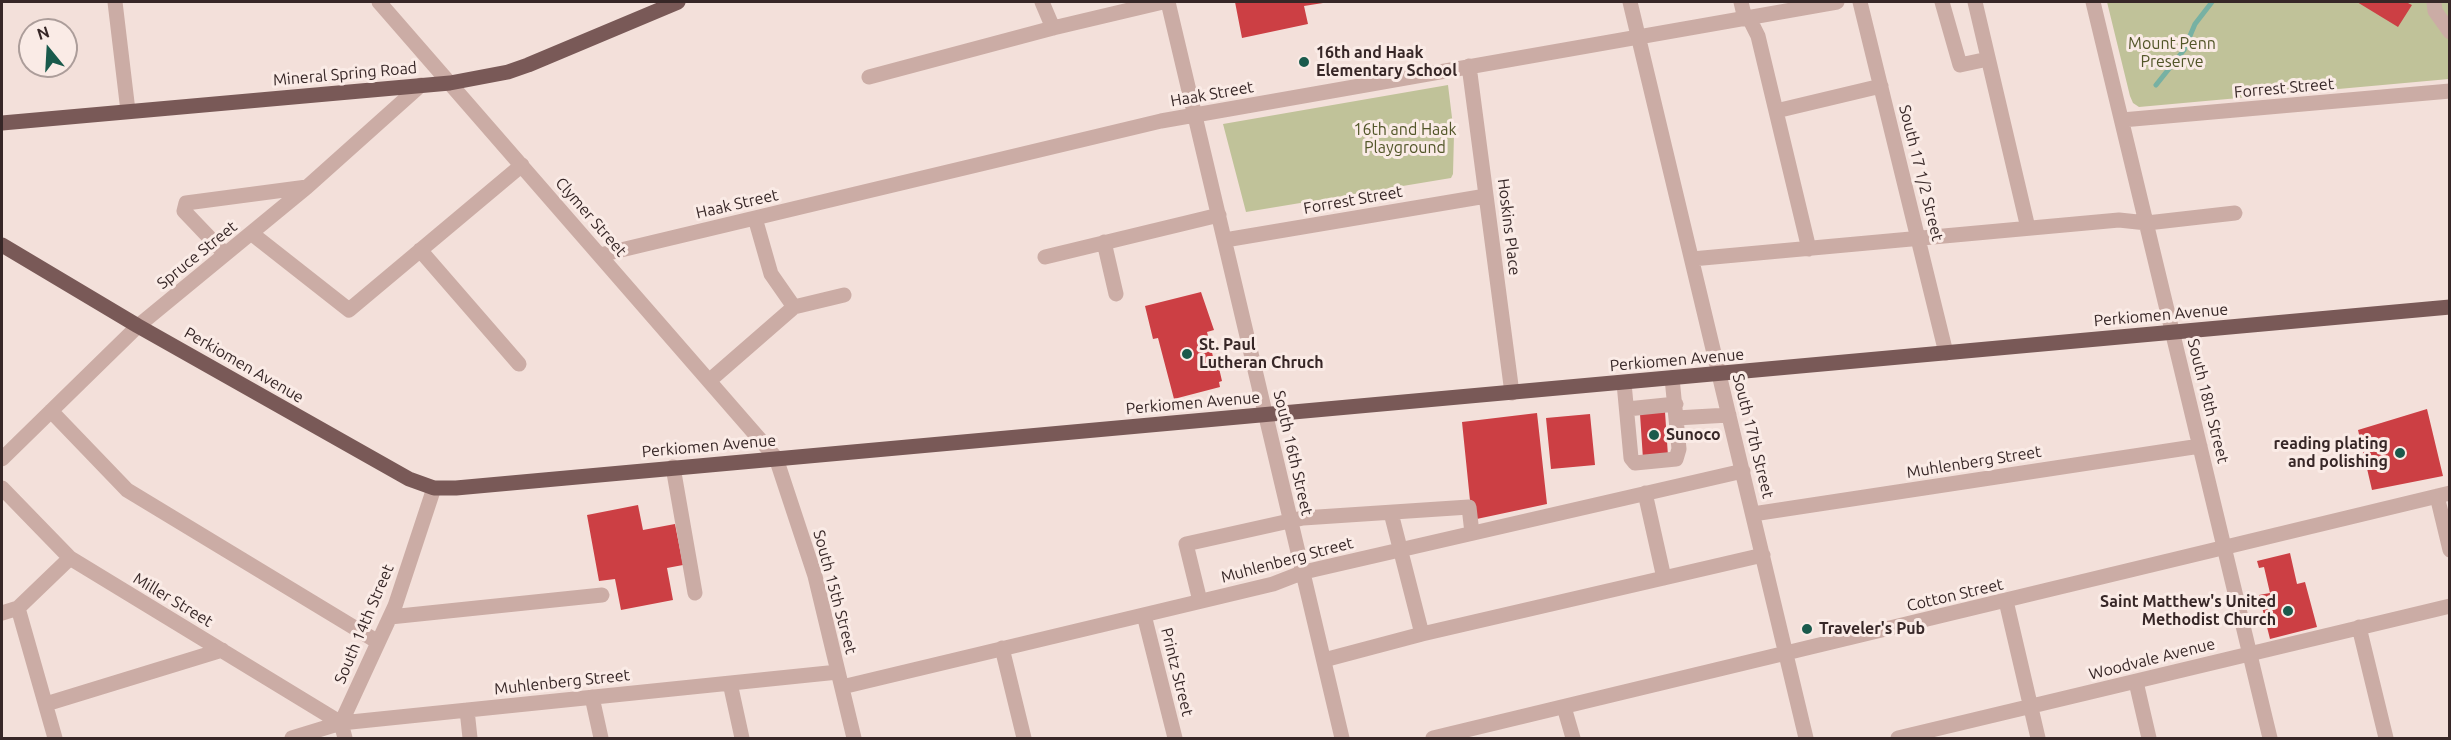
<!DOCTYPE html>
<style>
body{margin:0}
#map{position:relative;width:2451px;height:740px;overflow:hidden;background:#f3e0da;font-family:Ubuntu,sans-serif}
canvas{display:block}
.frame{position:absolute;inset:0;border:3px solid #372727;pointer-events:none}
.north{position:absolute;left:18px;top:18px;width:60px;height:60px;box-sizing:border-box;background:#faebe6;border:2px solid #ac9d9a;border-radius:50%;rotate:342deg;font-size:16px;font-weight:700;line-height:24px;text-align:center;color:#372727}
.north::after{content:'';display:block;margin:auto;width:21px;height:27px;background:#1a5a4c;clip-path:polygon(50% 0,100% 100%,50% 72%,0 100%)}
</style>
<div id="map">
<canvas width="2451" height="740"></canvas>
<div class="frame"></div>
<div class="north">N</div>
</div>
<script>
const c = document.querySelector('canvas').getContext('2d');
c.lineJoin = 'round';
function paint(path, color) {
  c.fillStyle = color;
  c.fill(path, 'evenodd');
}
function poly(rows) {
  const path = new Path2D();
  for (const r of rows) {
    path.moveTo(r[0], r[1]);
    for (let i = 2; i < r.length; i += 2) path.lineTo(r[i], r[i + 1]);
  }
  return path;
}
function strokePath(path, color, width, dash) {
  c.strokeStyle = color;
  c.lineWidth = width;
  c.lineCap = dash ? 'butt' : 'round';
  c.setLineDash(dash || []);
  c.stroke(path);
}
function label(font, color, halo, rows, align = 'center') {
  c.font = font + ' Ubuntu,sans-serif';
  c.lineWidth = 6;
  c.setLineDash([]);
  c.textBaseline = 'middle';
  c.strokeStyle = halo;
  c.fillStyle = color;
  for (const [text, x, y, turn = 0] of rows) {
    c.save();
    c.translate(x, y);
    c.rotate((+turn || 0) * Math.PI / 180);
    c.textAlign = isNaN(turn) ? turn : align;
    if (halo) c.strokeText(text, 0, 0);
    c.fillText(text, 0, 0);
    c.restore();
  }
}
const green = poly([
 [2107,2,2449,2,2449,79,2139,107,2133,103,2130,96],
 [1448,85,1454,134,1453,174,1451,178,1246,212,1223,124]
]);
const stream = poly([
 [2156,85,2184,50,2195,24,2212,2]
]);
const building = poly([
 [1235,2,1323,2,1323,3,1304,6,1308,24,1242,38],
 [2357,2,2406,2,2412,5,2398,27],
 [1201,292,1214,330,1207,332,1216,369,1219,368,1222,381,1219,382,1220,387,1174,399,1158,338,1153,339,1145,306],
 [2427,409,2443,476,2372,490,2358,430],
 [1665,412,1668,456,1643,459,1640,414],
 [1537,413,1547,504,1472,520,1462,422],
 [1590,414,1595,465,1551,469,1546,418],
 [638,505,643,530,675,524,683,565,667,568,673,600,621,610,615,579,599,581,587,515],
 [2290,553,2297,584,2305,582,2317,627,2270,639,2259,595,2270,593,2264,567,2259,568,2257,561]
]);
const minor = poly([
 [115,2,128,111],
 [379,2,776,458,815,576,854,738],
 [1042,2,1053,28],
 [1168,2,1342,738],
 [1630,2,1806,738],
 [1741,2,1745,19],
 [1860,2,1946,353],
 [1942,2,1960,65,1988,59],
 [1975,2,2028,228],
 [2093,2,2270,738],
 [2434,2,2435,11,2450,32],
 [1749,18,1758,36,1809,249],
 [1469,66,1512,393],
 [869,77,1053,28,1163,2],
 [1776,111,1881,86],
 [2122,120,2450,91],
 [755,218,771,274,794,307],
 [251,233,349,310,522,165],
 [1225,240,1486,196],
 [1104,242,1116,294],
 [420,250,519,364],
 [225,254,184,211,186,203,307,187],
 [600,255,1161,121,1837,2],
 [1045,257,1219,215],
 [1692,259,2119,220,2147,223,2235,213],
 [709,381,794,307,844,295],
 [1624,383,1631,458,1635,463,1676,459,1679,449,1672,378],
 [1627,409,1676,404],
 [51,411,127,490,378,642],
 [1676,418,1729,415],
 [2,459,138,326,307,187,421,85],
 [673,467,695,593],
 [2,488,70,558,341,723],
 [1645,493,1664,578],
 [2437,496,2450,550],
 [1391,513,1422,634],
 [1753,514,2200,446],
 [1200,601,1186,544,1303,518,1469,507,1472,533],
 [2006,601,2038,738],
 [18,608,55,738],
 [2,613,18,608,70,558],
 [1144,615,1175,738],
 [390,617,602,595],
 [2359,627,2386,738],
 [1002,648,1024,738],
 [1324,660,1422,634,1763,555],
 [2136,682,2149,738],
 [730,683,742,738],
 [842,687,1273,584,1304,572,1743,471],
 [592,697,601,738],
 [46,704,222,650],
 [1564,707,1573,738],
 [467,710,470,738],
 [292,738,341,723,838,672],
 [345,738,341,723,395,606,434,488],
 [1433,738,2450,493],
 [1898,738,2450,606]
]);
const major = poly([
 [2,123,450,83,508,72,528,65,678,2],
 [2,245,138,326,409,479,434,488,456,488,2450,307]
]);
const markers = [
 [1304,62,6,"#1a5a4c"],
 [1187,354,6,"#1a5a4c"],
 [1654,435,6,"#1a5a4c"],
 [2400,453,6,"#1a5a4c"],
 [2288,611,6,"#1a5a4c"],
 [1807,629,6,"#1a5a4c"]
];
const parkNames = [
 ["Mount Penn",2172,44],
 ["Preserve",2172,62],
 ["16th and Haak",1405,130],
 ["Playground",1405,148]
];
const poiNames = [
 ["16th and Haak",1316,53],
 ["Elementary School",1316,71],
 ["St. Paul",1199,345],
 ["Lutheran Chruch",1199,363],
 ["Sunoco",1666,435],
 ["reading plating",2388,444,"right"],
 ["and polishing",2388,462,"right"],
 ["Saint Matthew's United",2276,602,"right"],
 ["Methodist Church",2276,620,"right"],
 ["Traveler's Pub",1819,629]
];
const streetNames = [
 ["Mineral Spring Road",345,74,-5],
 ["Forrest Street",2284,88,-5],
 ["Haak Street",1212,94,-10],
 ["South 17 1/2 Street",1921,173,76],
 ["Forrest Street",1353,200,-10],
 ["Haak Street",737,204,-13],
 ["Clymer Street",591,217,49],
 ["Hoskins Place",1509,227,83],
 ["Spruce Street",197,255,-39],
 ["Perkiomen Avenue",2161,315,-5],
 ["Perkiomen Avenue",1677,360,-5],
 ["Perkiomen Avenue",244,365,30],
 ["South 18th Street",2208,401,76],
 ["Perkiomen Avenue",1193,403,-5],
 ["South 17th Street",1753,436,76],
 ["Perkiomen Avenue",709,446,-5],
 ["South 16th Street",1293,453,77],
 ["Muhlenberg Street",1974,462,-9],
 ["Muhlenberg Street",1287,560,-15],
 ["South 15th Street",835,592,75],
 ["Cotton Street",1955,595,-13],
 ["Miller Street",173,600,31],
 ["South 14th Street",364,624,-67],
 ["Woodvale Avenue",2152,659,-14],
 ["Printz Street",1177,672,76],
 ["Muhlenberg Street",562,682,-6]
];
paint(green, '#c0c299');
strokePath(stream, '#77b1a3', 5);
paint(building, '#cc3f44');
strokePath(minor, '#cbaca5', 15);
strokePath(major, '#795957', 15);
for (const [x, y, r, color] of markers) {
  const dot = new Path2D();
  dot.arc(x, y, r, 0, 2 * Math.PI);
  c.fillStyle = color;
  c.fill(dot);
  strokePath(dot, '#faebe6', 2);
}
label('16px', '#525629', '#faebe6', parkNames);
label('bold 16px', '#372727', '#faebe6', poiNames, 'left');
label('16px', '#372727', '#faebe6', streetNames);
</script>
